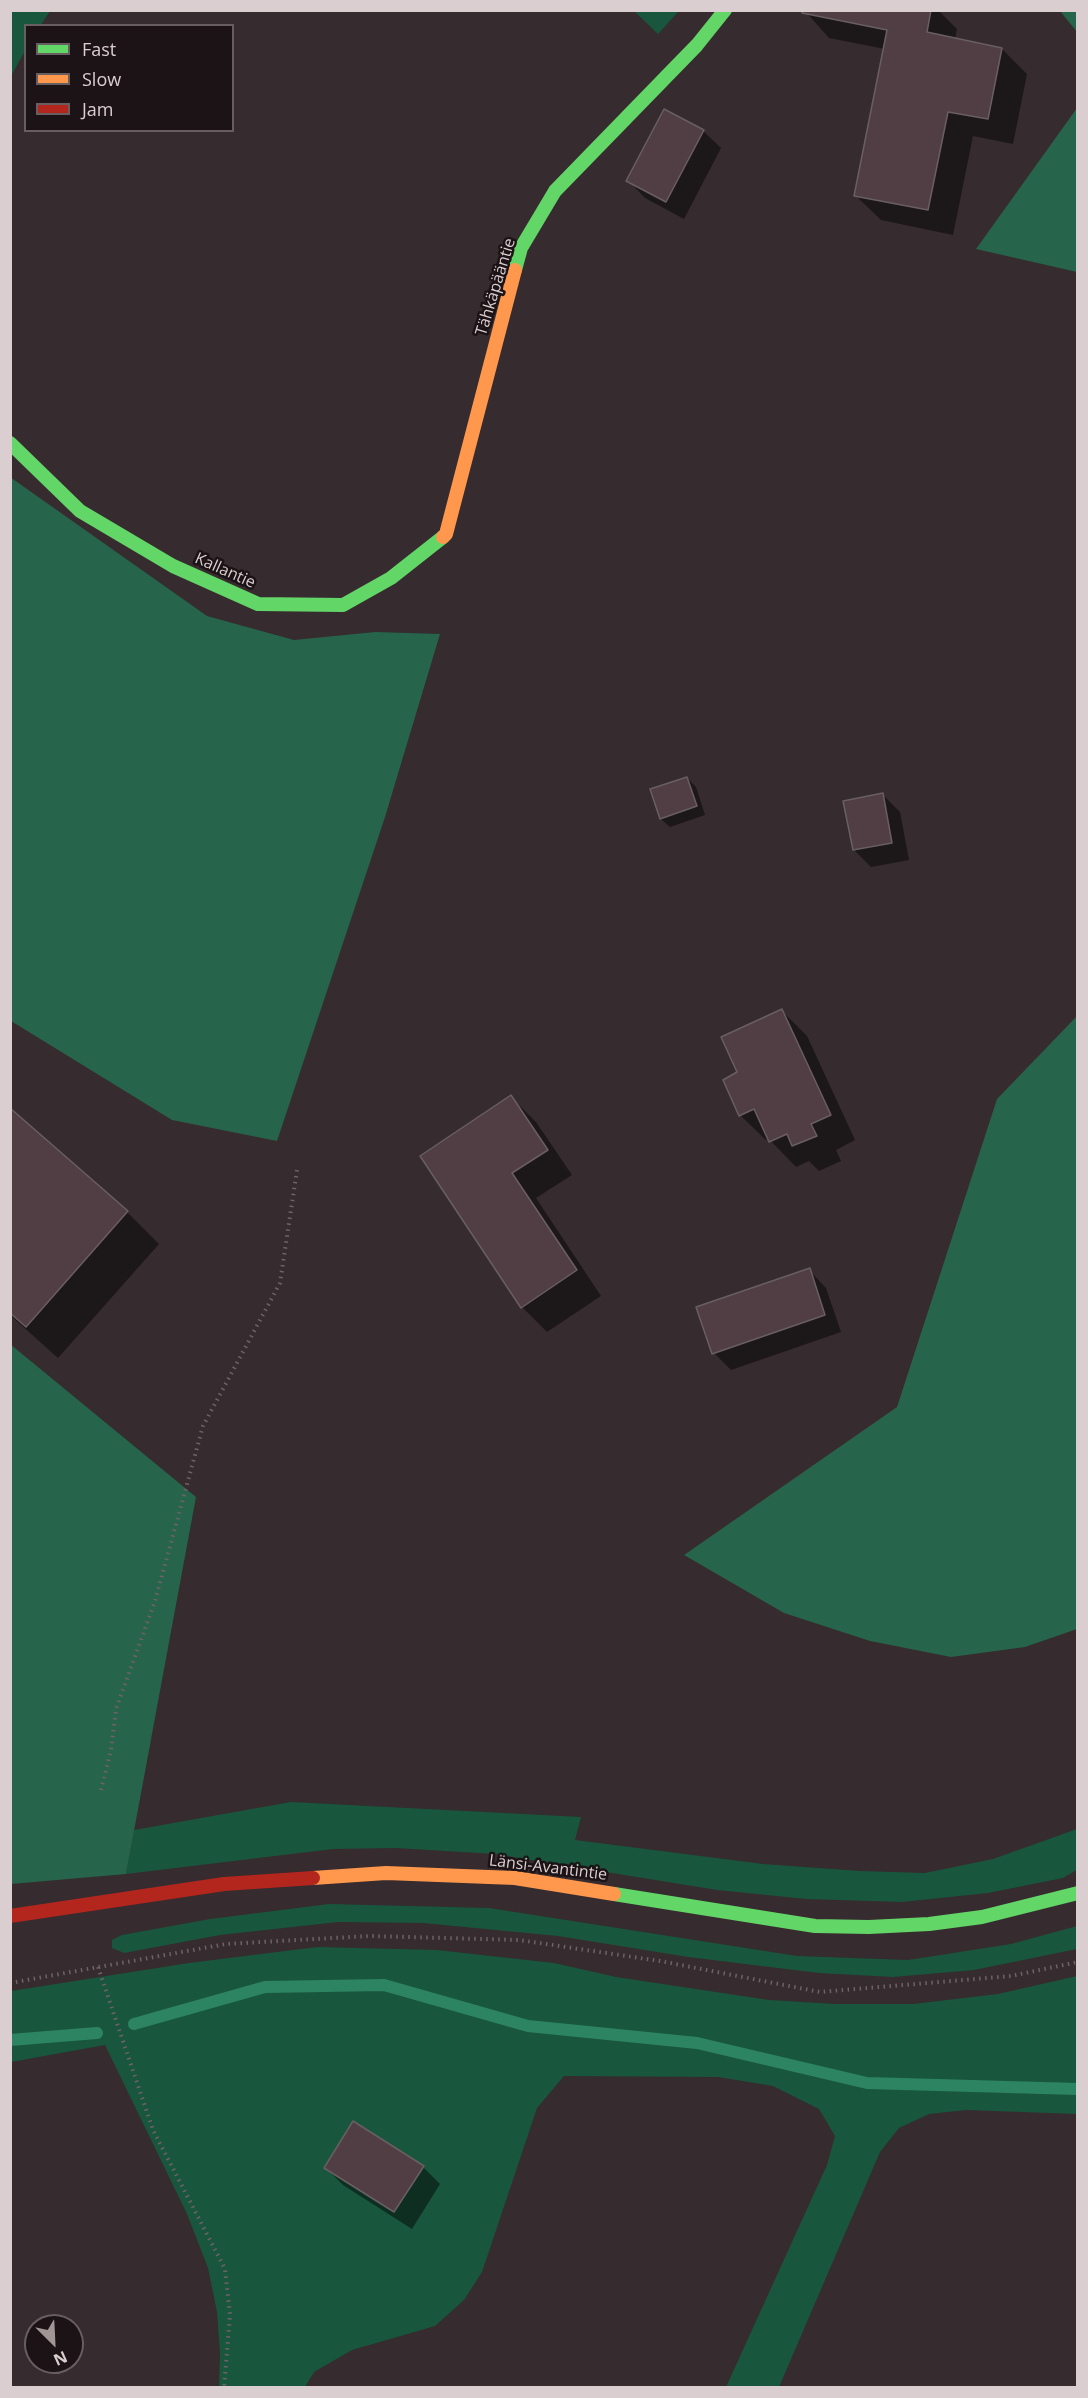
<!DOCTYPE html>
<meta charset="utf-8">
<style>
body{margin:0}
#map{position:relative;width:1088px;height:2398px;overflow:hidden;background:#362b2e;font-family:"Open Sans",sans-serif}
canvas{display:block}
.frame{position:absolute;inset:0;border:12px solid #dbced1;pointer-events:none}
.legend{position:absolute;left:24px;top:24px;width:210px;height:108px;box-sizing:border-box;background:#1b1315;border:2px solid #685e60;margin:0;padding:8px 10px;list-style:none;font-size:18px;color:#dbced1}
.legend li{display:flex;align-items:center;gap:12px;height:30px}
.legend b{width:30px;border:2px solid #685e60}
.north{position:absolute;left:24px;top:2314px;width:60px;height:60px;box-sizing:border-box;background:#1b1315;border:2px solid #685e60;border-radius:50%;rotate:156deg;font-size:16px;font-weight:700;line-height:24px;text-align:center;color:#dbced1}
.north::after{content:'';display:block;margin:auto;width:21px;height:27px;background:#a19598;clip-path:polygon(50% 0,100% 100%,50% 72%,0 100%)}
</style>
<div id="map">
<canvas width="1088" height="2398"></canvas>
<div class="frame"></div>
<ul class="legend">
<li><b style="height:8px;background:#63d668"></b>Fast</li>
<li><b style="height:8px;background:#ff974d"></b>Slow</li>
<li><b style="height:8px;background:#b3261e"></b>Jam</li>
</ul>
<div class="north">N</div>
</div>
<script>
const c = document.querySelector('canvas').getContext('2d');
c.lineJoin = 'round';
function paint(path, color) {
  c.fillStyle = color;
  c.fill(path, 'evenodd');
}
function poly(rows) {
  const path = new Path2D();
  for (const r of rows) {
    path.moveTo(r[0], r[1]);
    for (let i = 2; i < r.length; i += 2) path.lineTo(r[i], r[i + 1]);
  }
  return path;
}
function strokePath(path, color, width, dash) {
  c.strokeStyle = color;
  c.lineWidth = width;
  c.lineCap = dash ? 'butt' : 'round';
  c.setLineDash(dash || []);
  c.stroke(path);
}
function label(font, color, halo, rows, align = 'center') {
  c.font = font + ' "Open Sans",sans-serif';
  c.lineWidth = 5;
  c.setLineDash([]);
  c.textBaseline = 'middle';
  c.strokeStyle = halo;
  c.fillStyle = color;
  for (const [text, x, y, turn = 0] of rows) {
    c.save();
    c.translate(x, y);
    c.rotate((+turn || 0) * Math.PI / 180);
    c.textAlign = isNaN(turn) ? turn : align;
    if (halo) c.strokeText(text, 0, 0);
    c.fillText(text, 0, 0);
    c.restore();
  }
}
const green = poly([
 [11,10,50,11,41,25,26,26,25,51,11,76],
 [634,11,679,11,658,34],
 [291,1802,581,1817,575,1840,763,1864,860,1871,925,1873,993,1859,1077,1829,1077,1870,1063,1878,988,1893,902,1902,806,1899,717,1890,495,1854,396,1848,333,1849,126,1874,134,1830],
 [329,1904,489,1908,797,1956,908,1960,1011,1944,1077,1926,1077,1949,974,1970,893,1977,819,1973,688,1957,558,1936,423,1923,338,1922,220,1935,124,1953,112,1948,112,1940,122,1935,210,1919],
 [317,1947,437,1950,554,1963,616,1977,769,2000,835,2004,913,2004,998,1994,1077,1976,1077,2114,966,2110,929,2114,899,2128,880,2152,779,2387,726,2387,827,2165,835,2136,819,2109,773,2086,718,2077,564,2076,537,2108,482,2272,464,2300,435,2326,352,2350,314,2372,305,2387,219,2388,220,2353,217,2312,208,2268,187,2214,105,2045,11,2062,11,1991,189,1963]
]);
const forest = poly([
 [1060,11,1077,11,1077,32],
 [1077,108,1077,272,976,249],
 [10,477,207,616,294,640,375,632,440,634,385,817,277,1141,172,1120,11,1021],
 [1077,1016,1077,1629,1025,1647,951,1657,870,1641,784,1613,684,1555,897,1407,997,1099],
 [10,1344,196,1497,126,1874,11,1884]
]);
const shadow = poly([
 [804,10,938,10,957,29,955,39,1002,49,1027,74,1013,144,973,136,953,235,881,220,855,195,885,49,829,38],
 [703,131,721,148,684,219,645,198,628,180],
 [687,778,696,787,705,815,670,827,661,819,652,790],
 [883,795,900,812,909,860,871,867,854,850],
 [782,1011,807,1036,855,1140,836,1150,841,1161,819,1171,809,1161,796,1167,769,1139,766,1140,740,1115,739,1073],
 [511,1097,536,1122,572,1175,536,1198,601,1296,547,1332,522,1307,422,1156],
 [10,1110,127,1212,159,1244,58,1358,10,1315],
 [809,1270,826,1288,841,1332,731,1370,714,1353],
 [423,2167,440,2184,412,2229,343,2185,326,2168]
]);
const stream = poly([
 [134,2024,265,1987,384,1985,528,2026,697,2043,867,2083,1078,2089],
 [10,2040,97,2033]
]);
const building = poly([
 [803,10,931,10,927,32,1002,48,988,119,948,112,928,210,854,196,887,30,802,13,803,10],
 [664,109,704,130,666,202,626,181,664,109],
 [687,777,697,806,660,819,650,789,687,777],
 [883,793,892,843,853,850,843,801,883,793],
 [782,1009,831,1115,811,1124,817,1136,792,1146,787,1134,769,1142,754,1109,739,1116,723,1080,737,1072,721,1037,782,1009],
 [511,1095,548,1150,512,1173,577,1270,521,1308,420,1156,511,1095],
 [10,1108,128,1211,26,1327,10,1313,10,1108],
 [810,1268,825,1315,712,1354,696,1307,810,1268],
 [353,2121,424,2166,394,2212,324,2168,353,2121]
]);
const path = poly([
 [101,1790,111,1750,116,1709,155,1601,203,1426,280,1283,297,1170],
 [98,1967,153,2130,225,2269,230,2315,224,2388],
 [10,1983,226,1944,370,1936,519,1940,660,1961,820,1992,1011,1976,1078,1962]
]);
const fast = poly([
 [515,270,521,248,555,191,697,45,725,10],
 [10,443,80,511,173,566,258,604,343,605,391,578,443,537],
 [614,1894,815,1926,869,1927,929,1924,982,1917,1078,1893]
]);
const slow = poly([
 [443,537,446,534,515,270],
 [313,1878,386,1873,515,1878,614,1894]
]);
const jam = poly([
 [10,1916,224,1884,313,1878]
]);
const streetNames = [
 ["Tähkäpääntie",496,287,-73],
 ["Kallantie",225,571,24],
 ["Länsi-Avantintie",548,1868,7]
];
paint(green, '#19563e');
paint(forest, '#26644b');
paint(shadow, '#0007');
strokePath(stream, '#2c8462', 12);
paint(building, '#503e44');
strokePath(building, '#695f62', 1.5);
strokePath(path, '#706267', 4, [1.5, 4.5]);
strokePath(fast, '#63d668', 14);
strokePath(slow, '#ff974d', 14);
strokePath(jam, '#b3261e', 14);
label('16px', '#dbced1', '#1b1315', streetNames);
</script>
